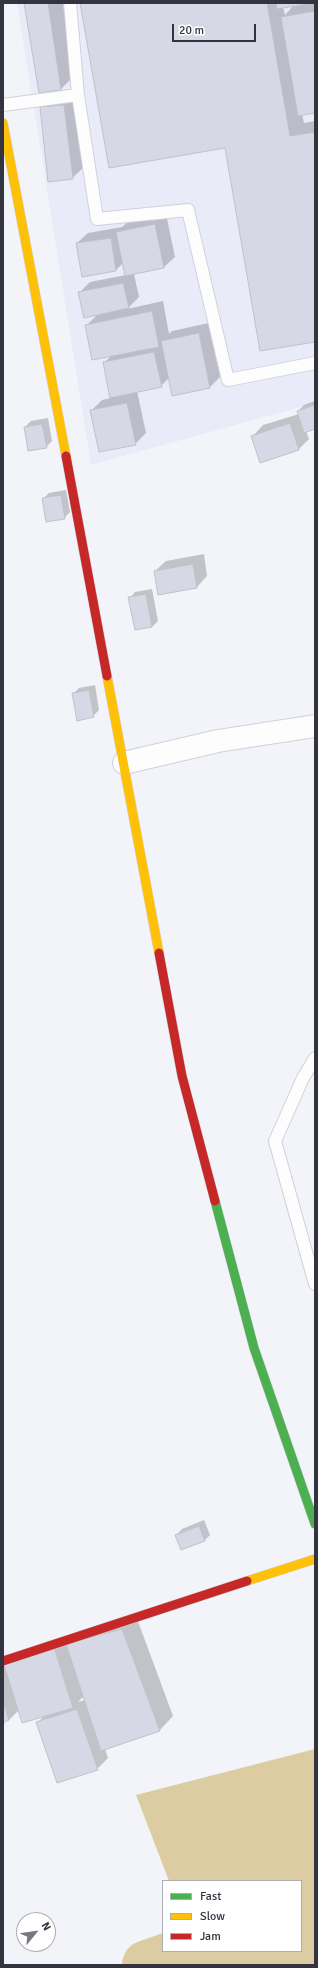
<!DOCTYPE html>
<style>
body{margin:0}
#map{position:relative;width:318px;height:1968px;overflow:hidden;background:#f3f4fa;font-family:Signika,sans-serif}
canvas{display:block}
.frame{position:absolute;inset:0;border:4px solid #33343f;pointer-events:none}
.legend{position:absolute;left:162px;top:1880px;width:140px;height:72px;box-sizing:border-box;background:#fff;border:1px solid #adaeb2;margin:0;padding:5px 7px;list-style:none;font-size:12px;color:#33343f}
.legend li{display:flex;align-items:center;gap:8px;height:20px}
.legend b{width:20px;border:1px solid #adaeb2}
.north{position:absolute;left:16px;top:1912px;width:40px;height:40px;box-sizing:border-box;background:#fff;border:1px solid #adaeb2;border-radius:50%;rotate:61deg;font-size:11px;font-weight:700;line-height:16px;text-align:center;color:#33343f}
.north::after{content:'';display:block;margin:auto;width:14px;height:18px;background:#767780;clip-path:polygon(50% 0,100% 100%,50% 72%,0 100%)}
.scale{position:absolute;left:172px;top:24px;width:84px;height:18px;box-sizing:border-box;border:2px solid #33343f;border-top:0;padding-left:5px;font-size:12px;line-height:14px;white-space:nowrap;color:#33343f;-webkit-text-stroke:3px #fff;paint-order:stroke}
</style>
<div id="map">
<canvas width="318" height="1968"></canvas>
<div class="frame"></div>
<ul class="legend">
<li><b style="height:5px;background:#4caf50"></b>Fast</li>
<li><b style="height:5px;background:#ffc107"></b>Slow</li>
<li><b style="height:5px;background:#c62828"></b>Jam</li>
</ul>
<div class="north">N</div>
<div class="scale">20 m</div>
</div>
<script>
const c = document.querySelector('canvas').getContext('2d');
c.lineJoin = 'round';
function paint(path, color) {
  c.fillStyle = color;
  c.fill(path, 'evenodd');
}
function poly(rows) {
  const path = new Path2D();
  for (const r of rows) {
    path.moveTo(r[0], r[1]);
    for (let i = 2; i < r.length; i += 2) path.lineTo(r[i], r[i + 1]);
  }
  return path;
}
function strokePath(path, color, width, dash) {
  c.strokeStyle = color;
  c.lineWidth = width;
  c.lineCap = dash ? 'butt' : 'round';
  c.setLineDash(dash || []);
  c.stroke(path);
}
const built = poly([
 [17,3,315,3,315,403,91,465]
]);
const water = poly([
 [315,1749,315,1965,200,1965,195,1951,301,1951,301,1881,169,1881,136,1795]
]);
const shadow = poly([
 [25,3,63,3,74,76,61,89,39,92],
 [81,3,315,3,315,112,302,114,304,123,315,121,315,341,225,147],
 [294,5,285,15,283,7],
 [75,95,83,168,72,178,41,108,52,97],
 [166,214,175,257,164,267,134,274,139,297,127,309,163,301,169,334,172,331,209,323,220,377,210,387,169,378,161,386,137,391,146,433,135,444,91,411,102,400,111,398,104,363,111,356,86,326,98,314,79,293,90,282,126,275,123,263,116,270,83,275,77,243,88,233,122,227,128,222],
 [315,401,315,428,306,431,309,439,298,450,253,436,263,425,299,414,298,411,304,405],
 [48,418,52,441,46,447,25,427,31,421],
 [66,490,70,512,64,518,43,499,49,493],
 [204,554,207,576,197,587,155,571,166,561],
 [152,589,158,621,152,627,130,598,135,592],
 [95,685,99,710,93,716,73,694,79,688],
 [204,1520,210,1535,204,1541,176,1535,182,1529],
 [136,1616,173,1716,160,1730,105,1749,108,1758,97,1769,38,1722,44,1716,19,1710,9,1720,3,1722,3,1661],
 [84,1696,85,1700,78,1702]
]);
const river = poly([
 [147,1965,187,1951]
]);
const building = poly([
 [24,3,48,3,61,90,39,93,24,3],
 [80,3,267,3,290,136,315,132,315,342,260,351,225,148,109,168,80,3],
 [276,3,314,3,277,9,276,3],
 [315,11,315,113,298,116,281,17,315,11],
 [64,105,73,179,48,182,40,107,64,105],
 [155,224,164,268,125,276,116,232,155,224],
 [111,238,116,271,82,277,76,243,111,238],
 [123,283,129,308,84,318,78,292,123,283],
 [152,311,159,347,92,360,85,325,152,311],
 [199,333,210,388,172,396,161,341,199,333],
 [154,352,162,387,110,398,103,362,154,352],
 [127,403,136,445,99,452,90,410,127,403],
 [315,405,315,429,304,433,297,411,315,405],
 [290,423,299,450,260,463,251,436,290,423],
 [42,424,47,448,28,451,24,427,42,424],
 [61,495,65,519,46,522,42,498,61,495],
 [193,564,197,588,158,595,154,571,193,564],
 [146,594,152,627,135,630,128,597,146,594],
 [89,690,94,717,77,721,72,693,89,690],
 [199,1526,205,1541,181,1550,175,1535,199,1526],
 [122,1629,160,1731,101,1751,66,1644,122,1629],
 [54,1647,73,1708,22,1723,3,1662,54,1647],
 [3,1701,9,1720,3,1723,3,1701],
 [77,1709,98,1770,57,1783,36,1722,77,1709]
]);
const lane = poly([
 [70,3,78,95,97,219,188,210,228,380,315,363],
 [3,105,78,95],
 [315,1058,303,1078,275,1141,315,1284]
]);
const street = poly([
 [124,763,218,741,315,726]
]);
const fast = poly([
 [215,1201,254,1348,315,1524]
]);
const slow = poly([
 [3,123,66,456],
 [107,676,159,953],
 [247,1581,315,1559]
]);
const jam = poly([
 [66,456,107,676],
 [159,953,182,1076,215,1201],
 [3,1661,247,1581]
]);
paint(built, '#eaebf9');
paint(water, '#dccca2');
paint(shadow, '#0003');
strokePath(river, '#dccca2', 50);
paint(building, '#d7d8e6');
strokePath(building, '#c0c1c8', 1);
strokePath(lane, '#d0d1d9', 14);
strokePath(street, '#d0d1d9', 24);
strokePath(fast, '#d0d1d9', 10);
strokePath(slow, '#d0d1d9', 10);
strokePath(jam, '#d0d1d9', 10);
strokePath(lane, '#fdfdfe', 12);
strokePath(street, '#fdfdfe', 22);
strokePath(fast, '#4caf50', 9);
strokePath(slow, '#ffc107', 9);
strokePath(jam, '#c62828', 9);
</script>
